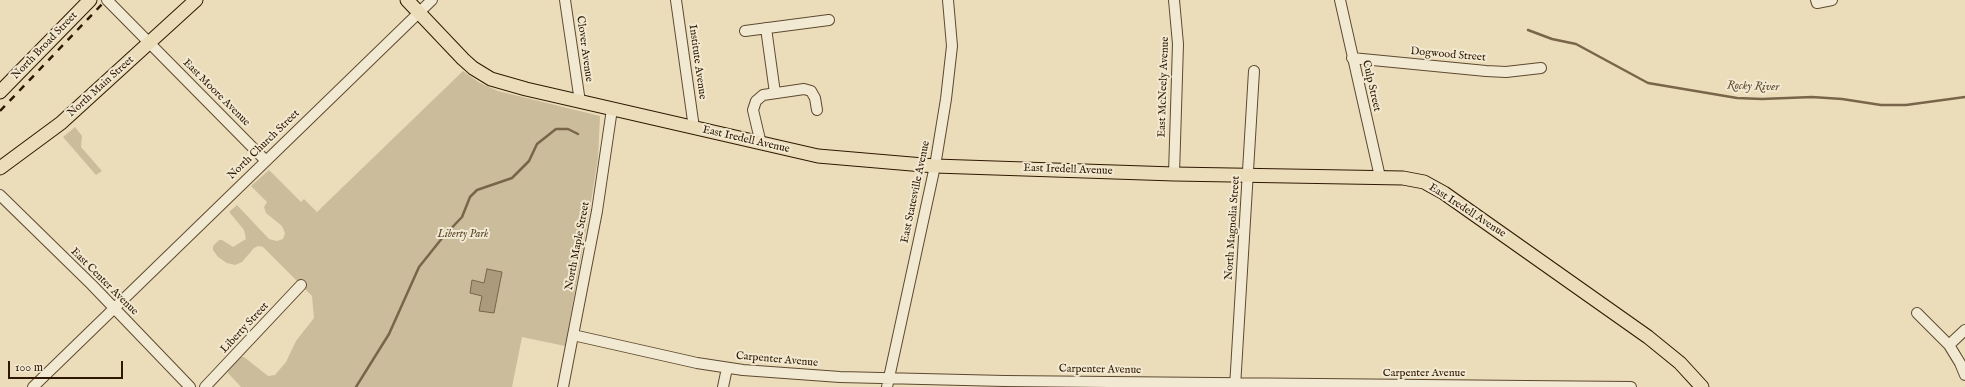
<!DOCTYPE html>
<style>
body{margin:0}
#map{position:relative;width:1965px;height:387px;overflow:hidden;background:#ebddba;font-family:"IM FELL English",serif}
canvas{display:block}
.scale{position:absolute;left:8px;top:361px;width:115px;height:18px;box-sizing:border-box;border:2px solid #2f1801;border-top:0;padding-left:5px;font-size:12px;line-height:14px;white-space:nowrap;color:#2f1801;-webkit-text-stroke:3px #f2e9d2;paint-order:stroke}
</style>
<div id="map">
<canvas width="1965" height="387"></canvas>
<div class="scale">100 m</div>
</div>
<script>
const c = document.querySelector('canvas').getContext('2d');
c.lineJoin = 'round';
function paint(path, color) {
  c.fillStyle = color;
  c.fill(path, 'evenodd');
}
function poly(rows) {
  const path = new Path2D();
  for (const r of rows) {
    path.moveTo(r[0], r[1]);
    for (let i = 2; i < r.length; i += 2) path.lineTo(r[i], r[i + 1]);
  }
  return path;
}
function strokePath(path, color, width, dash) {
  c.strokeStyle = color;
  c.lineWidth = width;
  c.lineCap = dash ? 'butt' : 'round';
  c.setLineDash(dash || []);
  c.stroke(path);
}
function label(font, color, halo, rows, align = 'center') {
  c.font = font + ' "IM FELL English",serif';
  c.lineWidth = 4;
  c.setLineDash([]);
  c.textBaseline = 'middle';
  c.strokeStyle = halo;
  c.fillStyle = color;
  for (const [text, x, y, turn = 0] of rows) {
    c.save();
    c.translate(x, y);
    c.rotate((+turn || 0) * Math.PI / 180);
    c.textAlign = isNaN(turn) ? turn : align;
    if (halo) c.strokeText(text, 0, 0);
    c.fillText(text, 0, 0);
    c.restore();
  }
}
const green = poly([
 [463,71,480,83,498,91,600,116,598,158,591,202,565,346,522,337,512,387,241,387,228,373,228,369,241,357,244,357,268,376,275,375,286,362,296,341,314,318,312,296,263,247,258,246,254,248,242,262,235,265,227,263,218,257,213,250,213,246,219,240,222,240,233,247,246,239,244,230,230,213,230,211,237,205,269,239,277,241,283,239,285,233,282,226,266,213,264,207,267,202,251,186,269,170,301,202,304,199,317,212],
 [75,127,82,136,81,147,102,171,96,175,63,137]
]);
const water = poly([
 [487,269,502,272,494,313,479,311,482,296,470,293,472,280,484,283,487,269]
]);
const stream = poly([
 [1528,30,1552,39,1576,44,1648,83,1737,98,1762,99,1812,97,1842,99,1881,105,1906,105,1965,97],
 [356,387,389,334,419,267,443,237,462,217,470,197,477,190,512,178,529,161,537,144,556,129,568,129,578,134]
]);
const minor = poly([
 [107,0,266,161],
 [565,0,580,102],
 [676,0,694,128],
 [1340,0,1380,177],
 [1816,0,1817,3,1832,0],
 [766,28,775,93],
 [745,31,829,20],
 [1352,58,1486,71,1506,72,1541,68],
 [761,144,753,110,756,101,763,95,804,89,811,91,815,98,817,110],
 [1174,174,1178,44,1174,0],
 [0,195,92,285,190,387],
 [1917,313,1949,345,1960,363,1965,375],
 [573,335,697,363,743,370,840,377,1005,381,1631,387],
 [1949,345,1965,330],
 [33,387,432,0],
 [205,387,301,285],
 [563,387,597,211,612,109],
 [723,387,727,368],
 [887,387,935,166,946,99,952,46,948,0],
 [1235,387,1254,71]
]);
const major = poly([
 [407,0,463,59,473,68,491,79,526,89,818,156,935,166,1174,174,1403,178,1424,182,1444,193,1648,337,1680,363,1702,387],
 [0,92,90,0],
 [0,168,61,123,196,0]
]);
const rail = poly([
 [0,111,106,0]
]);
const streetNames = [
 ["North Broad Street",45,46,-46],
 ["Clover Avenue",584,49,82],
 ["Dogwood Street",1448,55,5],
 ["Institute Avenue",697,62,82],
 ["Culp Street",1371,86,77],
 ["North Main Street",101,87,-42],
 ["East McNeely Avenue",1164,87,-88],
 ["East Moore Avenue",216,93,45],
 ["East Iredell Avenue",746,140,13],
 ["North Church Street",264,145,-44],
 ["East Iredell Avenue",1068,170,2],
 ["East Statesville Avenue",916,192,-78],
 ["East Iredell Avenue",1467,211,33],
 ["North Magnolia Street",1233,228,-86],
 ["North Maple Street",578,246,-79],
 ["East Center Avenue",104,282,45],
 ["Liberty Street",245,328,-47],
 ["Carpenter Avenue",777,360,5],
 ["Carpenter Avenue",1100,370,1],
 ["Carpenter Avenue",1424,374]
];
const parkNames = [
 ["Liberty Park",463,235]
];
const waterNames = [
 ["Rocky River",1753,87,2]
];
paint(green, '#cbbc9b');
paint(water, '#ab9a7b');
strokePath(water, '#79664a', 1);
strokePath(stream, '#79664a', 2.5);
strokePath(minor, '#5e492f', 12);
strokePath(major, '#2f1801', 15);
strokePath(minor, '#f2e9d2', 10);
strokePath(major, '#ebddba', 13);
strokePath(rail, '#2f1801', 2.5, [7, 7]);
label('11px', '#2f1801', '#f2e9d2', streetNames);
label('italic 11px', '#5e492f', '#f2e9d2', parkNames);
label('italic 12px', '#614c32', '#f2e9d2', waterNames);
</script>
